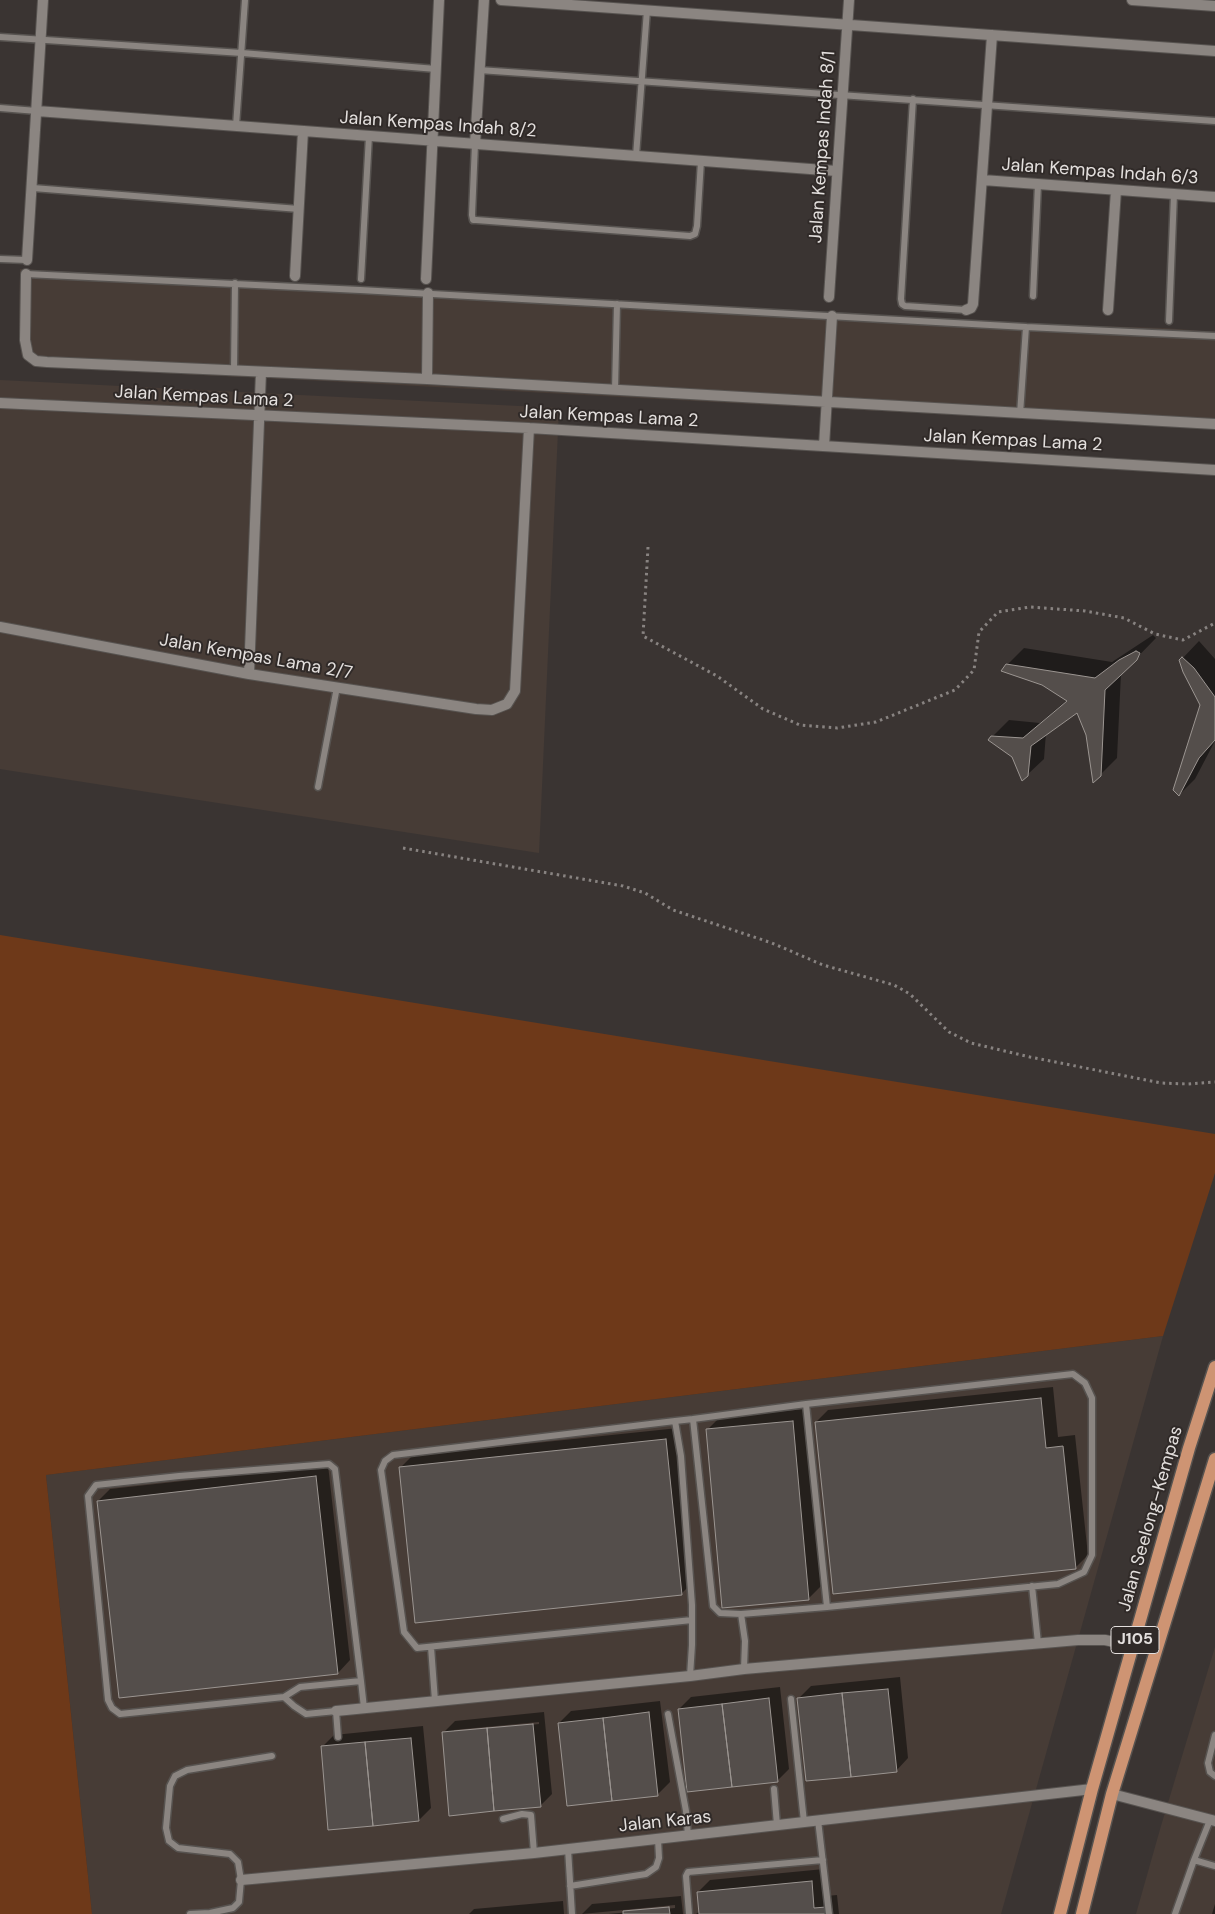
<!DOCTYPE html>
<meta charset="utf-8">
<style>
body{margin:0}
canvas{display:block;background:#3a3432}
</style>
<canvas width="1215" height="1914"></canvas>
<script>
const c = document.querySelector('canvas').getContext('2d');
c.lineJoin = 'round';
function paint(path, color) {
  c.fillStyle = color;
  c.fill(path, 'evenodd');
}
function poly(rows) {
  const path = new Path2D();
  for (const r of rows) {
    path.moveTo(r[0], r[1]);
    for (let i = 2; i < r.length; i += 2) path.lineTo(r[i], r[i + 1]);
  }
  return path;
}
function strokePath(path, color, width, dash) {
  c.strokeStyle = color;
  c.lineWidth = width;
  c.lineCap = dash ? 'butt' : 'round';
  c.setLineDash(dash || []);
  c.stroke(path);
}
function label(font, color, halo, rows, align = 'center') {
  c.font = font + ' "DM Sans",sans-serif';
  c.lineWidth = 4;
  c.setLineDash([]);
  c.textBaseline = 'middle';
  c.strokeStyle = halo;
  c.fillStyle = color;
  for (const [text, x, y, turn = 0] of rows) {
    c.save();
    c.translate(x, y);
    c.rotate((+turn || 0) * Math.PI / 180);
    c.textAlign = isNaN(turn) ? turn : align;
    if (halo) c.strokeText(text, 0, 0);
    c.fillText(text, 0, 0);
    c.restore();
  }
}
const built = poly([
 [20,269,1026,324,1165,328,1215,332,1215,429,324,381,34,367,22,357,19,338],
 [0,380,559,408,539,853,0,769],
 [1163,1336,1001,1914,92,1914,46,1475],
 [1215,1647,1215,1914,1136,1914,1161,1826]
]);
const green = poly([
 [0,935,1215,1134,1215,1173,1163,1336,46,1475,92,1914,0,1914]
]);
const shadow = poly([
 [1153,635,1156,638,1121,674,1117,758,1100,775,1088,735,1078,711,1046,733,1044,759,1027,775,1013,756,992,737,1009,720,1040,723,1067,700,1007,665,1024,648,1112,662],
 [1199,641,1215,659,1215,741,1195,779,1179,795,1201,705,1180,661],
 [1053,1387,1058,1437,1075,1435,1088,1555,1075,1568,816,1422,828,1410],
 [804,1409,821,1586,809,1598,707,1430,719,1418],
 [678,1428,694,1581,682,1593,400,1468,412,1456],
 [328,1465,350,1660,338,1673,98,1501,110,1489],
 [900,1677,908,1758,896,1771,799,1698,811,1686],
 [780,1687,789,1769,777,1781,679,1709,691,1697],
 [660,1701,670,1782,657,1795,559,1723,571,1711],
 [544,1712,552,1794,540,1806,443,1733,455,1721],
 [539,1722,539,1724,454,1732,454,1730],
 [423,1726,431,1808,419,1820,322,1747,334,1735],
 [824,1869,826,1896,837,1895,839,1914,696,1914,700,1911,698,1892,710,1880],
 [681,1896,683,1914,608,1914,675,1908,675,1905,582,1914,592,1904],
 [563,1901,564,1914,469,1914,474,1909],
 [1215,1904,1215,1914,1212,1914]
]);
const building = poly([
 [1136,651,1140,653,1137,660,1105,690,1101,776,1093,783,1086,735,1077,713,1031,746,1028,776,1022,781,1012,757,988,740,991,736,1023,738,1067,701,1042,685,1001,671,1006,664,1095,678,1119,660,1136,651],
 [1182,657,1194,668,1215,697,1215,740,1199,758,1179,796,1173,790,1200,705,1183,672,1179,660,1182,657],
 [1041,1398,1046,1448,1063,1446,1076,1569,833,1594,815,1422,1041,1398],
 [793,1421,809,1600,722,1608,706,1429,793,1421],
 [666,1439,682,1595,415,1623,399,1467,666,1439],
 [316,1476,338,1674,119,1698,97,1501,316,1476],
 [888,1689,897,1772,851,1777,842,1693,888,1689],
 [842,1693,851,1777,806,1781,797,1698,842,1693],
 [769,1698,778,1782,732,1787,722,1704,769,1698],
 [722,1704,732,1787,687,1792,678,1709,722,1704],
 [649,1712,658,1796,612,1801,603,1718,649,1712],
 [603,1718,612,1801,567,1806,558,1723,603,1718],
 [533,1724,541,1807,494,1811,487,1728,533,1724],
 [487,1728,494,1811,449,1816,442,1732,487,1728],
 [411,1738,419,1821,373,1826,365,1742,411,1738],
 [365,1742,373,1826,328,1830,321,1746,365,1742],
 [812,1881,814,1908,826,1907,826,1914,699,1914,697,1892,812,1881],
 [669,1907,670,1914,623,1914,623,1911,669,1907]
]);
const path = poly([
 [648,547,643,636,717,676,763,709,800,725,837,728,876,722,955,690,974,670,979,632,998,612,1030,607,1085,611,1124,618,1155,634,1183,640,1215,623],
 [403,848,623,886,645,893,673,910,772,943,823,965,894,985,910,994,949,1032,971,1043,1030,1057,1161,1083,1188,1084,1215,1082]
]);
const service = poly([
 [0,37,242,53,436,69],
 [479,70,1215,121],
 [913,99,901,299,902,304,905,306,966,310],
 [0,108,37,111],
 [236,126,245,0],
 [475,144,472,215,473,220,476,220,690,236,695,234,697,226,701,161],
 [636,156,647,10],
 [33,188,299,209],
 [0,259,27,260],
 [26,274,360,290,1026,327,1215,336],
 [361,279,369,136],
 [1033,296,1038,184],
 [1169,321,1174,194],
 [234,370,235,283],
 [615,390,617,304],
 [1020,414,1026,327],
 [318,787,337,687],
 [675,1421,693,1419],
 [1032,1586,1038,1643],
 [741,1614,720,1613,713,1606,693,1419,806,1404],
 [431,1647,435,1701],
 [744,1669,745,1641,741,1614,827,1607,1058,1584,1084,1572,1092,1555,1092,1398,1085,1383,1073,1374,806,1404,827,1607],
 [690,1676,692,1645,692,1605,681,1456,675,1421,393,1455,385,1461,381,1470,404,1632,417,1648,692,1620],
 [361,1681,364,1708],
 [284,1697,300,1687,361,1681,335,1469,329,1464,179,1476,96,1485,88,1496,108,1700,112,1708,120,1714,284,1697,294,1706,306,1714,336,1711,338,1737],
 [791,1699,804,1822],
 [668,1714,686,1811,688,1836],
 [1215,1735,1208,1763,1210,1772,1215,1776],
 [774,1789,777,1825],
 [503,1819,522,1814,531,1815,534,1853],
 [818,1820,829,1914],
 [568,1849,572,1914],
 [1194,1860,1215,1866],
 [570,1886,646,1874,656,1867,659,1858,658,1839],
 [190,1914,210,1913,233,1908,239,1902,241,1880,238,1862,230,1854,178,1848,169,1841,166,1828,170,1786,175,1776,187,1770,272,1756],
 [689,1914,686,1876,688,1872,823,1860],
 [1175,1914,1194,1860,1210,1820]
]);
const minor = poly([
 [501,0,1215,51],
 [37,111,837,171],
 [475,144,484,0],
 [983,180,1215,197],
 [27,260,43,0],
 [26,274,25,340,28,355,36,361,47,362,427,379,1215,424],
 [295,276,303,131],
 [426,279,439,0],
 [829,297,849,0],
 [966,310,971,308,973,304,992,35],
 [1108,310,1116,190],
 [427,379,428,293],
 [0,403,529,428,1215,470],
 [824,446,832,316],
 [0,627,249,674,476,709,492,710,507,704,515,691,529,428],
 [249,674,261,372],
 [336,1711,690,1676,744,1669,1078,1640,1105,1640,1133,1646],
 [1112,1794,1215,1821],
 [241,1880,534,1853,1092,1789]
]);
const tertiary = poly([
 [1132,0,1215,6]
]);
const primary = poly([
 [1060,1914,1092,1789,1189,1448,1215,1367],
 [1082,1914,1112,1794,1215,1459]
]);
const shields = [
 [1135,1640,48]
];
const shieldNames = [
 ["J105",1135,1640]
];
const streetNames = [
 ["Jalan Kempas Indah 8/2",438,125,4],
 ["Jalan Kempas Indah 8/1",823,147,-86],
 ["Jalan Kempas Indah 6/3",1100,172,4],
 ["Jalan Kempas Lama 2",204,397,3],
 ["Jalan Kempas Lama 2",609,417,3],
 ["Jalan Kempas Lama 2",1013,441,3],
 ["Jalan Kempas Lama 2/7",256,657,10],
 ["Jalan Seelong–Kempas",1151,1519,-74],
 ["Jalan Karas",665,1822,-6]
];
paint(built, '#473c36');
paint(green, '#6e3919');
paint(shadow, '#0007');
paint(building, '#544e4b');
strokePath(building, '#9b9591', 1);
strokePath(service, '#575350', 9);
strokePath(minor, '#575350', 12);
strokePath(tertiary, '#575350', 12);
strokePath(primary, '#575350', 15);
strokePath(path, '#888381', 3, [2.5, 4]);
strokePath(service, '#8b8581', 6);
strokePath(minor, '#8b8581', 10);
strokePath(tertiary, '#8b8581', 10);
strokePath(primary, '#ce9473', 12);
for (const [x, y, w] of shields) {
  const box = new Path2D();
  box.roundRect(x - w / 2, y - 13.5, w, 27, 4);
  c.fillStyle = '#302a28';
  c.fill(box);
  strokePath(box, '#e3dfdd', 1);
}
label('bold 16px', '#e3dfdd', null, shieldNames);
label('18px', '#e3dfdd', '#302a28', streetNames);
</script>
